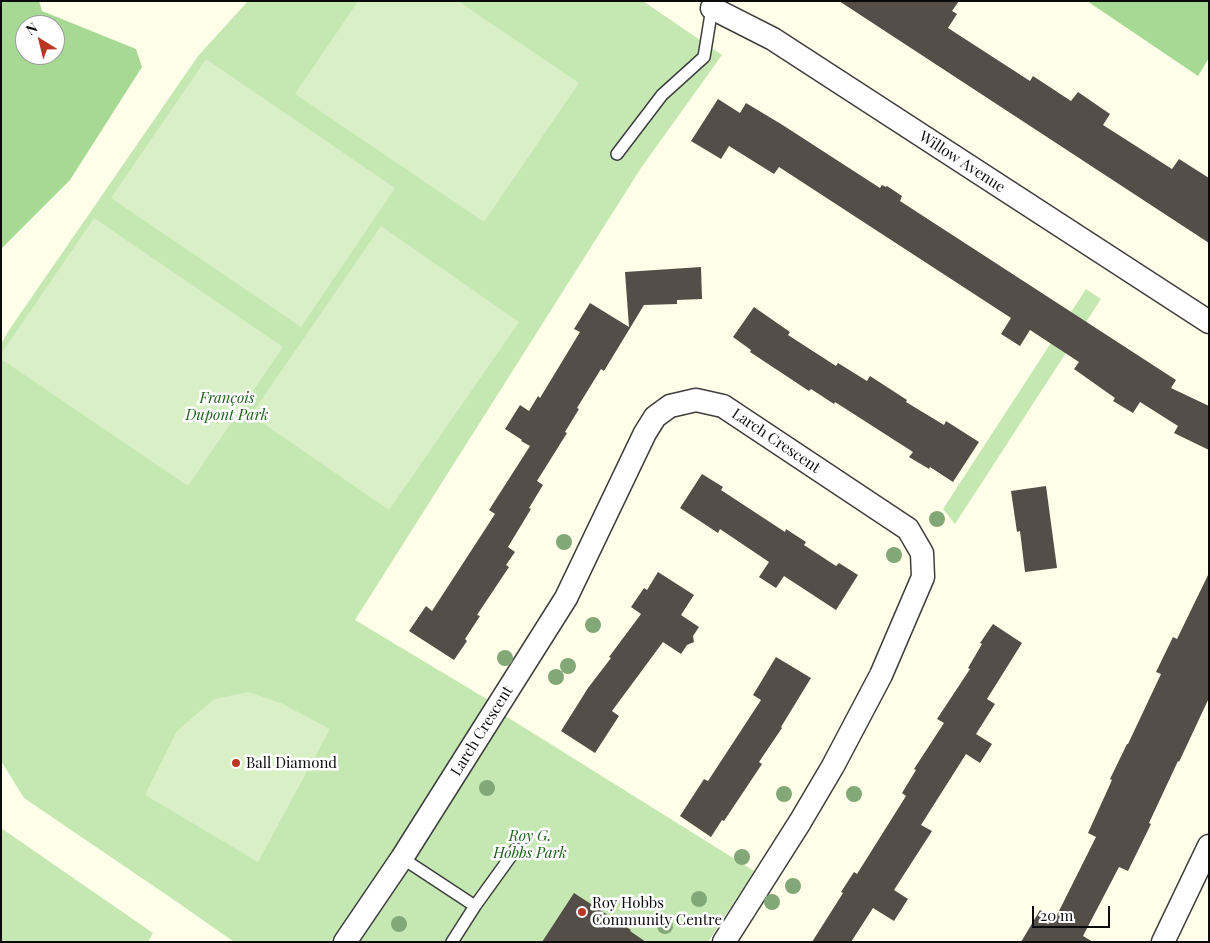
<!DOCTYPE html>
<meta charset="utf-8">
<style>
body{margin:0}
#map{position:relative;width:1210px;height:943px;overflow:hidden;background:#ffffe9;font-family:"Playfair Display",serif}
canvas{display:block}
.frame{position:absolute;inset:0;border:2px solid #0b0b0b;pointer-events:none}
.north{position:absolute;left:15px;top:15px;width:50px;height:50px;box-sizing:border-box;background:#fff;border:1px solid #9d9d9d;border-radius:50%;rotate:324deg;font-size:14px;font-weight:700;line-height:20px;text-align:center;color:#0b0b0b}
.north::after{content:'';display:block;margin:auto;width:18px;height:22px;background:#ba3724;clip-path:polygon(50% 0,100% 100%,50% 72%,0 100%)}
.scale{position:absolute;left:1032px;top:906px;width:78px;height:22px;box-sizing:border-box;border:2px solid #0b0b0b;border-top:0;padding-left:6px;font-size:15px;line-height:18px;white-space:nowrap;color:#0b0b0b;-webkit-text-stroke:4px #fff;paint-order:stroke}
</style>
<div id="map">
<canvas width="1210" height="943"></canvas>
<div class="frame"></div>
<div class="north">N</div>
<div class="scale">20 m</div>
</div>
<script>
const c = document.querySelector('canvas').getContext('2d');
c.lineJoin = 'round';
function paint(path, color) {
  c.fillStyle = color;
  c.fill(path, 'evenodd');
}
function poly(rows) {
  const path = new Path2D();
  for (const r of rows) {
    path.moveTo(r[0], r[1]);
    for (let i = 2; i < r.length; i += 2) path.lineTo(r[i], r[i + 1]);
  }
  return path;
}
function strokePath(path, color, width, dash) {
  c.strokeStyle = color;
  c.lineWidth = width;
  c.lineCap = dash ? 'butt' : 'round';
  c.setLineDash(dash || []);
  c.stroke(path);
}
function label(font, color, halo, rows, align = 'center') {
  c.font = font + ' "Playfair Display",serif';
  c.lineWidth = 5;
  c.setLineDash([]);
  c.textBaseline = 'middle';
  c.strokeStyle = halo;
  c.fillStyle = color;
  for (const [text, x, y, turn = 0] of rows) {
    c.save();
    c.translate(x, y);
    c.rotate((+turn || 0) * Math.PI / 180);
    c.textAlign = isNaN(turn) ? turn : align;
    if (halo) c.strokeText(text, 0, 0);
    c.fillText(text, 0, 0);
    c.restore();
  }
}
const green = poly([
 [248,1,643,1,722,55,641,168,355,620,495,704,344,942,234,942,177,902,24,798,1,761,1,344,9,330,198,56],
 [1086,289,1101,299,955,524,943,509],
 [504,715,754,871,708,942,354,942],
 [1,828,153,933,148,942,1,942]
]);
const forest = poly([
 [1,1,39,1,42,11,136,49,142,67,70,180,1,249],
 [25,25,55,25,55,55,25,55],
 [1087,1,1209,1,1209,58,1198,76]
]);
const pitch = poly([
 [358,1,458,1,579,83,484,222,295,94],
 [206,59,395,188,301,327,111,198],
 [94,218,283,347,188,486,1,359,1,354],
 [381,226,519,322,389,510,251,415],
 [249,692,283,704,330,729,258,862,145,795,177,731,214,699]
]);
const building = poly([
 [839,1,959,1,952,11,957,14,948,28,1030,81,1033,76,1071,101,1078,92,1110,114,1103,125,1172,169,1179,159,1209,178,1209,243],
 [718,99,740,113,746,103,781,124,880,188,882,185,886,187,887,186,902,196,900,201,1176,380,1171,388,1209,406,1209,450,1174,433,1178,426,1140,402,1133,413,1113,401,1115,398,1074,369,1079,362,1030,330,1020,346,1001,334,1011,318,779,167,774,174,729,146,721,159,691,141],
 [701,267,702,299,677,300,677,304,644,305,604,371,601,369,577,408,579,409,565,432,567,433,537,481,543,485,529,508,531,509,508,547,515,552,506,565,509,567,477,615,480,616,465,639,467,641,454,660,409,631,426,606,432,611,495,514,489,510,530,446,521,441,522,440,505,429,520,405,529,411,538,396,540,398,580,332,574,329,590,303,629,327,625,272],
 [754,307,790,332,788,335,836,366,838,363,867,381,870,376,907,400,906,402,944,425,946,421,979,442,953,482,930,467,929,469,909,457,913,452,835,402,834,404,811,389,809,391,750,352,751,350,733,337],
 [702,474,723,487,721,490,785,532,786,529,806,542,804,545,836,566,839,563,858,575,836,610,784,576,776,588,759,577,769,562,720,529,718,533,680,508],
 [1046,486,1057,568,1025,572,1020,531,1017,532,1011,491],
 [658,572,694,595,681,615,699,627,693,636,694,642,687,645,681,654,663,642,612,711,619,716,595,753,561,731,588,688,611,658,609,657,641,614,631,607,644,588,647,590],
 [1209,573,1209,698,1179,762,1178,761,1149,823,1151,824,1128,871,1119,867,1083,936,1093,942,1021,942,1040,910,1055,919,1096,837,1088,833,1112,780,1110,779,1127,744,1128,744,1161,674,1156,672,1173,637,1177,639],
 [993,624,1022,643,987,699,995,704,976,734,992,744,980,763,966,754,921,825,932,831,894,890,908,899,894,921,873,908,851,942,812,942,843,893,841,892,854,872,857,874,906,796,902,793,916,770,914,769,944,723,937,719,970,669,968,668,982,644,980,643],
 [776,657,811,678,781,727,782,728,759,762,762,764,724,821,722,820,711,837,680,816,704,779,708,781,761,700,753,695],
 [574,893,631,930,630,931,646,942,542,942]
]);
const service = poly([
 [617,154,662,95,704,57,712,8],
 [402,858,475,906],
 [452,942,475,906,516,849]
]);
const minor = poly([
 [712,8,773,39,1209,322],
 [345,942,402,858,566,598,645,433,655,417,670,406,696,400,723,406,908,529,922,553,923,577,881,675,833,766,800,822,724,942],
 [1163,942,1209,846]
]);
const trees = [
 [937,519],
 [564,542],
 [894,555],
 [593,625],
 [505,658],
 [568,666],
 [556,677],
 [487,788],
 [784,794],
 [854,794],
 [742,857],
 [793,886],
 [699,899],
 [772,902],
 [399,924],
 [665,926]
];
const markers = [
 [236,763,5,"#ba3724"],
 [582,912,5,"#ba3724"]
];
const streetNames = [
 ["Willow Avenue",962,162,33],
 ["Larch Crescent",776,441,34],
 ["Larch Crescent",482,731,-58]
];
const parkNames = [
 ["François",227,398],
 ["Dupont Park",227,415],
 ["Roy G.",530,836],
 ["Hobbs Park",530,853]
];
const poiNames = [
 ["Ball Diamond",246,763],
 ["Roy Hobbs",592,903],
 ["Community Centre",592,920]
];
paint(green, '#c5e8b3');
paint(forest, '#a6d993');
paint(pitch, '#d9efc5');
paint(building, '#534e47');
strokePath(service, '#3e3e3e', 14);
strokePath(minor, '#3e3e3e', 25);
strokePath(service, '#fff', 11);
strokePath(minor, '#fff', 22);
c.fillStyle = '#83a878';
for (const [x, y] of trees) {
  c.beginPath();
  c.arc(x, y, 8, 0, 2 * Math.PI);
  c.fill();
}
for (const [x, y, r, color] of markers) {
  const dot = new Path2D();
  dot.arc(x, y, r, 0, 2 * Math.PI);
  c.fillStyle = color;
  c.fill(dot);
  strokePath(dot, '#fff', 2);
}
label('15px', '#0b0b0b', '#fff', streetNames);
label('italic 15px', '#1e611c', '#fff', parkNames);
label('15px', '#0b0b0b', '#fff', poiNames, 'left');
</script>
